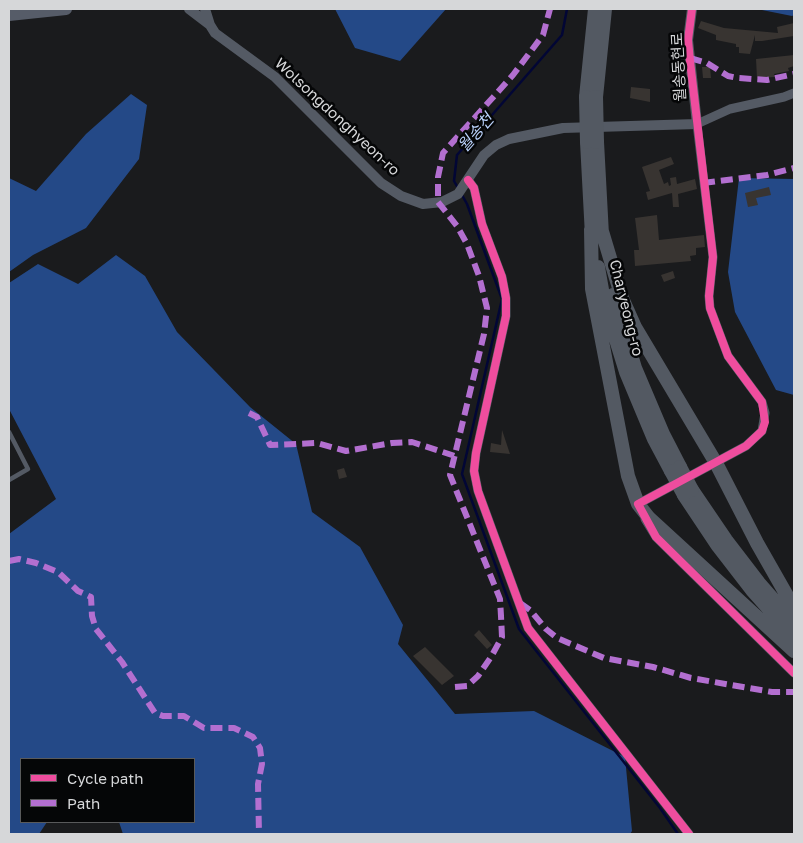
<!DOCTYPE html>
<meta charset="utf-8">
<style>
body{margin:0}
#map{position:relative;width:803px;height:843px;overflow:hidden;background:#1a1b1d;font-family:"Golos Text",sans-serif}
canvas{display:block}
.frame{position:absolute;inset:0;border:10px solid #d6d7d9;pointer-events:none}
.legend{position:absolute;left:20px;top:758px;width:175px;height:65px;box-sizing:border-box;background:#050607;border:1px solid #595a5b;margin:0;padding:6px 9px;list-style:none;font-size:15px;color:#d6d7d9}
.legend li{display:flex;align-items:center;gap:10px;height:25px}
.legend b{width:25px;border:1px solid #595a5b}
</style>
<div id="map">
<canvas width="803" height="843"></canvas>
<div class="frame"></div>
<ul class="legend">
<li><b style="height:6px;background:#ef4d9e"></b>Cycle path</li>
<li><b style="height:6px;background:#b36fd0"></b>Path</li>
</ul>
</div>
<script>
const c = document.querySelector('canvas').getContext('2d');
c.lineJoin = 'round';
function paint(path, color) {
  c.fillStyle = color;
  c.fill(path, 'evenodd');
}
function poly(rows) {
  const path = new Path2D();
  for (const r of rows) {
    path.moveTo(r[0], r[1]);
    for (let i = 2; i < r.length; i += 2) path.lineTo(r[i], r[i + 1]);
  }
  return path;
}
function strokePath(path, color, width, dash) {
  c.strokeStyle = color;
  c.lineWidth = width;
  c.lineCap = dash ? 'butt' : 'round';
  c.setLineDash(dash || []);
  c.stroke(path);
}
function label(font, color, halo, rows, align = 'center') {
  c.font = font + ' "Golos Text","Noto Sans KR",sans-serif';
  c.lineWidth = 5;
  c.setLineDash([]);
  c.textBaseline = 'middle';
  c.strokeStyle = halo;
  c.fillStyle = color;
  for (const [text, x, y, turn = 0] of rows) {
    c.save();
    c.translate(x, y);
    c.rotate((+turn || 0) * Math.PI / 180);
    c.textAlign = isNaN(turn) ? turn : align;
    if (halo) c.strokeText(text, 0, 0);
    c.fillText(text, 0, 0);
    c.restore();
  }
}
const forest = poly([
 [335,9,446,9,400,61,355,48],
 [757,9,794,9,794,15,792,16],
 [131,94,147,105,139,159,86,228,33,255,9,272,9,178,36,191,86,134],
 [739,178,794,179,794,395,776,390,735,312,728,272],
 [116,255,145,276,177,332,250,407,296,444,312,512,360,547,403,625,398,644,455,714,534,711,625,757,632,831,630,834,123,834,119,822,194,822,194,759,21,759,21,822,47,822,39,834,9,834,9,534,56,499,9,409,9,283,38,264,78,284]
]);
const stream = poly([
 [458,188,454,181,457,155,562,35,567,9],
 [462,195,467,204,502,299,462,474,519,629,660,808,678,834]
]);
const building = poly([
 [701,21,724,28,778,33,777,27,794,23,794,36,762,41,755,41,755,35,750,54,739,53,739,47,736,47,736,44,716,40,716,35,698,28],
 [794,55,794,66,788,68,789,71,774,74,775,77,757,78,756,59],
 [702,67,710,67,711,78,703,78],
 [631,87,650,89,650,102,630,98],
 [671,157,674,164,659,170,664,184,668,182,669,186,671,185,670,178,676,177,677,184,695,179,697,189,678,194,679,207,673,207,672,193,648,200,646,192,650,191,642,167],
 [769,187,771,195,756,198,758,205,748,207,745,193],
 [657,215,659,240,704,235,705,247,696,248,696,255,690,256,691,261,635,266,634,250,639,250,635,218],
 [673,271,675,278,664,282,661,275],
 [502,430,510,454,490,452,491,443,501,445],
 [344,468,347,477,339,479,337,470],
 [479,630,492,645,487,649,474,635],
 [425,647,454,676,442,685,413,656]
]);
const service = poly([
 [9,432,28,469,9,480]
]);
const minor = poly([
 [468,180,474,188,482,224,502,277,506,298,506,316,476,453,474,471,478,491,528,628,689,834],
 [640,507,638,504,746,446,762,431,765,413,762,402,728,356,710,308,709,296,713,257,697,124,730,109,784,97,794,93],
 [645,519,656,537,794,673]
]);
const tertiary = poly([
 [189,9,210,25],
 [205,9,210,25,215,33,275,77,381,183,401,196,423,204,442,202,458,194,484,155,496,145,509,139,563,128,697,124,688,40,692,9]
]);
const secondary = poly([
 [9,15,66,9]
]);
const trunk = poly([
 [586,97,595,9],
 [596,97,605,9],
 [587,142,592,236],
 [597,142,602,235],
 [601,228,622,298,635,327,716,463,757,543,794,608],
 [591,229,592,289,628,476,638,504,649,518,794,651],
 [598,267,604,301,626,372,654,439,671,471],
 [613,295,635,368,663,434,680,467],
 [692,490,726,540,759,583,794,623],
 [684,495,718,546,752,590,794,637]
]);
const trunkBridge = poly([
 [586,97,587,142],
 [596,97,597,142],
 [680,467,692,490],
 [671,471,684,495]
]);
const quiet = poly([
 [690,58,707,63,728,76,738,78,767,80,794,74],
 [703,183,767,175,794,168],
 [249,413,257,417,270,445,317,443,346,451,392,443,412,442,455,456],
 [9,561,19,559,36,563,58,572,78,591,91,597,92,616,96,629,122,662,155,713,163,716,184,716,204,728,234,728,253,737,260,748,262,764,258,784,259,834],
 [520,603,530,610,546,629,557,638,604,658,653,667,691,678,772,692,794,692],
 [455,687,467,686,478,676,491,657,502,637,501,616,500,599,450,475,484,334,487,308,479,276,467,244,457,226,438,202,438,177,443,153,513,75,543,35,550,9]
]);
const cycleway = poly([
 [692,9,688,40,690,61,713,257,709,296,710,308,728,356,762,402,765,422,762,431,746,446,638,504,656,537,794,673],
 [468,180,474,188,482,224,502,277,506,298,506,316,476,453,474,471,478,491,528,628,689,834]
]);
const streetNames = [
 ["월송동현로",679,67,-93],
 ["Wolsongdonghyeon-ro",337,117,43],
 ["Charyeong-ro",626,308,76]
];
const waterNames = [
 ["월송천",476,133,-49]
];
paint(forest, '#244987');
strokePath(stream, '#020635', 2.5);
paint(building, '#383431');
strokePath(service, '#545a64', 4.5);
strokePath(minor, '#545a64', 9);
strokePath(tertiary, '#545a64', 10);
strokePath(secondary, '#565c68', 12);
strokePath(trunk, '#535962', 14);
strokePath(trunkBridge, '#535962', 14);
strokePath(quiet, '#b36fd0', 6, [12, 6]);
strokePath(cycleway, '#ef4d9e', 8);
label('15px', '#d6d7d9', '#050607', streetNames);
label('italic 16px', '#bad2fb', '#050607', waterNames);
</script>
